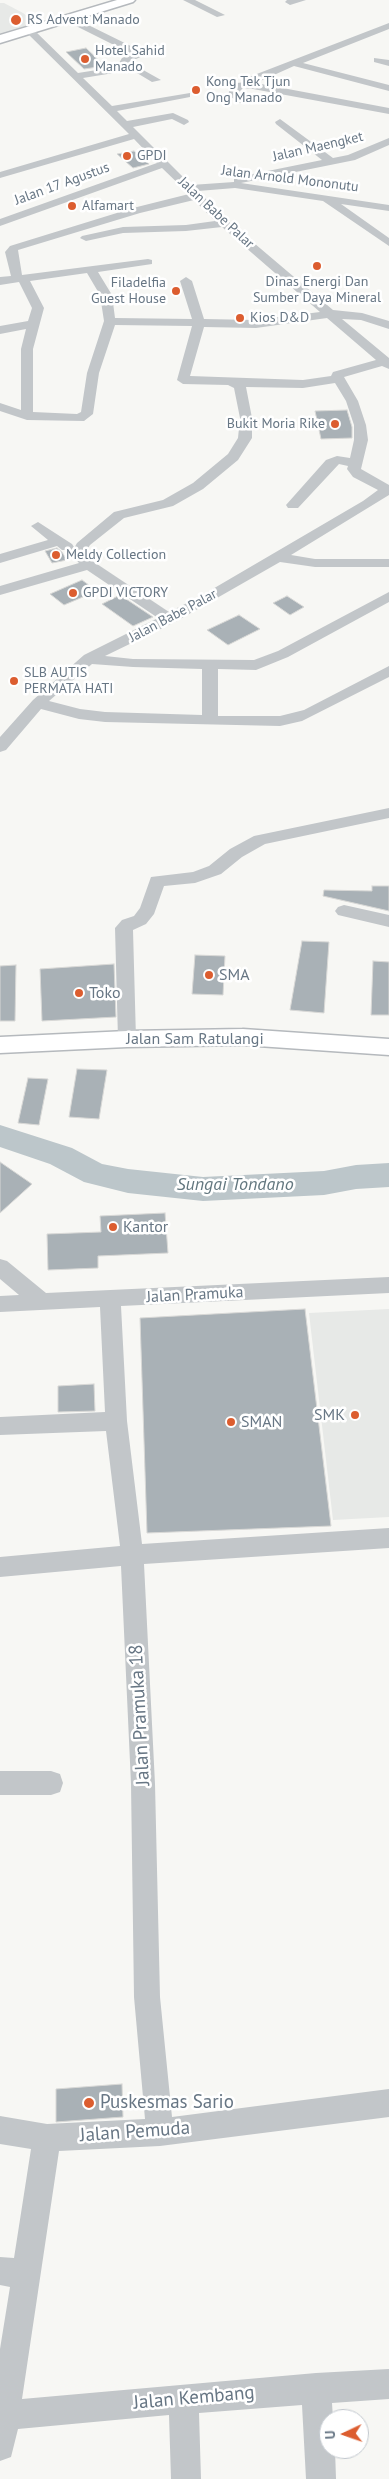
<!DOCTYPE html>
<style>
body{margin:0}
#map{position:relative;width:389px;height:2479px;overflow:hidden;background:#f7f7f4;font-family:"PT Sans",sans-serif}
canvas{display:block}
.north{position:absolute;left:319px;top:2409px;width:50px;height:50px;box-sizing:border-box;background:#fff;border:1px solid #c2c8ce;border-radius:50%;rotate:267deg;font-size:14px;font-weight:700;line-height:20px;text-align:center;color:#677684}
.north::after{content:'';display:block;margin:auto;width:18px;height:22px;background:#dc5d2f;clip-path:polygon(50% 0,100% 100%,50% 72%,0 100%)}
</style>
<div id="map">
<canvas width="389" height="2479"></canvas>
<div class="north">U</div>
</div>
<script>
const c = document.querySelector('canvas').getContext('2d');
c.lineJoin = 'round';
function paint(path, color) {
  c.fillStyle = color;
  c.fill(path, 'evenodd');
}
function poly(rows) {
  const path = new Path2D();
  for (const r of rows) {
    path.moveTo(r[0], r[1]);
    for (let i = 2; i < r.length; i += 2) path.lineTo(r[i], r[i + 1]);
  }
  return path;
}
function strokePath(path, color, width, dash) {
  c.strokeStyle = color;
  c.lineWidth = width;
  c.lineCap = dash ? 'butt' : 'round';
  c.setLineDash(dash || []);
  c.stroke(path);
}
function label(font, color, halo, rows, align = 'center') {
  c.font = font + ' "PT Sans",sans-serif';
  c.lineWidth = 5;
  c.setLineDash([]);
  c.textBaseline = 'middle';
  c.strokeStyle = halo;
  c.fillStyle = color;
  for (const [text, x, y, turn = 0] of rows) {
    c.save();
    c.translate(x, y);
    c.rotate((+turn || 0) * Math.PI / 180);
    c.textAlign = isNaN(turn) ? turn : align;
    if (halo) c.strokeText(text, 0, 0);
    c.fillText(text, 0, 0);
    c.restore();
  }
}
const built = poly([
 [0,3,4,3,23,13,40,26,0,37],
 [389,1309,389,1517,333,1520,309,1313]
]);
const river = poly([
 [0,1125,72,1148,102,1164,128,1169,203,1177,324,1171,356,1165,389,1163,389,1187,356,1189,324,1195,203,1201,128,1193,84,1182,50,1164,0,1147,0,1125]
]);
const building = poly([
 [86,48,105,66,84,69,66,52,86,48],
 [134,151,149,164,133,168,117,154,134,151],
 [347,410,352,427,352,438,321,439,315,411,347,410],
 [57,548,62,552,67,560,52,563,45,551,57,548],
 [82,580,97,591,64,605,50,594,82,580],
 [120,595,153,617,133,626,102,604,120,595],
 [287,596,304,607,290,615,273,603,287,596],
 [239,615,260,629,228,645,207,630,239,615],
 [372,886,389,886,389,911,323,896,324,890,372,891,372,886],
 [302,941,329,942,324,1013,290,1010,302,941],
 [195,955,225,956,223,995,192,994,195,955],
 [373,961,389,962,389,1015,371,1015,373,961],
 [114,964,116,1017,42,1021,40,969,114,964],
 [16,965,15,1021,0,1021,0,966,16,965],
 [77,1069,107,1070,99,1119,69,1117,77,1069],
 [28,1078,48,1079,39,1125,18,1123,28,1078],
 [0,1162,32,1184,0,1213,0,1162],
 [165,1213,168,1253,98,1256,98,1268,48,1270,47,1234,101,1232,100,1216,165,1213],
 [305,1309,331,1526,147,1533,140,1318,305,1309],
 [94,1384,95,1411,58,1412,58,1386,94,1384],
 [122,2084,123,2117,56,2122,56,2089,122,2084]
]);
const minor = poly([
 [183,0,195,0,225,15,217,17,183,0],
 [287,0,306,0,290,5,285,2,287,0],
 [66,17,72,17,143,52,143,56,129,62,161,80,152,82,132,70,83,78,112,106,190,93,190,97,117,111,127,121,173,113,188,120,189,122,184,125,172,119,133,127,191,185,234,182,234,178,238,177,322,160,276,124,275,122,280,119,333,158,348,155,389,138,389,145,355,160,241,183,389,205,389,211,341,204,389,238,389,246,323,201,235,188,198,191,228,221,333,310,362,313,389,321,389,329,361,320,342,319,389,358,389,369,382,366,344,377,358,401,366,425,368,440,361,469,389,485,389,495,291,555,315,559,389,559,389,567,315,567,280,562,175,622,105,656,133,659,254,660,278,651,389,592,389,602,288,657,256,670,218,669,218,716,280,716,304,710,389,666,389,677,302,721,280,726,105,722,79,719,41,709,6,750,0,752,0,737,33,700,84,655,158,618,87,570,0,595,0,586,79,563,71,554,77,543,114,512,163,500,193,483,228,454,238,438,240,418,234,388,228,385,183,384,177,380,192,326,115,325,99,373,93,414,84,421,27,420,0,411,0,403,21,410,21,349,26,329,0,334,0,326,28,321,32,308,19,282,0,285,0,277,11,276,5,252,10,246,133,208,189,194,162,168,0,226,0,219,157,163,134,139,0,178,0,172,129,134,25,31,33,29,78,73,122,66,119,63,122,58,132,54,66,21,66,17],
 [194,200,215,221,186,225,123,227,82,236,80,238,86,241,123,233,186,231,222,227,320,312,256,320,204,319,192,281,186,277,180,281,192,319,115,318,112,295,98,272,152,264,152,260,148,259,22,275,18,250,140,213,194,200],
 [87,273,100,295,104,321,87,373,81,412,77,414,33,412,33,349,44,308,30,281,87,273],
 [327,318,376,360,333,372,331,376,303,380,190,376,204,327,256,328,327,318],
 [335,383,346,401,354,425,354,440,350,458,337,456,326,460,286,505,288,508,298,508,339,464,348,466,347,469,353,477,378,490,363,501,199,597,169,612,94,562,85,553,90,545,124,518,173,506,203,489,238,460,252,438,252,418,246,387,303,388,335,383],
 [92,664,133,667,202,669,202,715,105,712,80,709,49,701,92,664],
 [389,23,389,29,303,63,389,85,389,91,294,66,256,83,389,108,389,114,253,89,243,88,239,92,245,100,240,103,228,95,230,89,237,83,246,82,249,77,389,23],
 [374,58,389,60,389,66,374,62,374,58],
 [38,522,72,544,74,547,72,550,62,550,57,546,0,563,0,554,48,540,31,526,38,522],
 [389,808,389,818,265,844,242,857,221,874,195,883,164,886,154,914,146,924,133,930,136,1039,133,1044,127,1046,121,1044,118,1039,115,928,122,920,134,916,140,908,151,877,193,872,209,866,230,849,254,836,389,808],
 [344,905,389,915,389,927,338,915,335,911,338,907,344,905],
 [0,1259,7,1261,46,1293,389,1277,389,1293,121,1306,127,1421,142,1544,389,1528,389,1548,144,1564,155,1784,160,1997,172,2117,389,2089,389,2117,160,2146,59,2151,22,2399,316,2373,389,2369,389,2399,332,2403,333,2419,329,2419,329,2449,335,2449,336,2479,306,2479,302,2405,199,2413,201,2479,171,2479,169,2415,18,2429,11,2457,0,2461,0,2349,10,2287,0,2285,0,2257,14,2258,31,2149,0,2144,0,2116,47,2124,145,2119,134,1997,131,1784,121,1566,0,1577,0,1557,120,1546,106,1431,0,1435,0,1417,105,1412,100,1307,0,1312,0,1296,19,1295,0,1279,0,1259],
 [0,1771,51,1771,60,1774,63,1783,60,1792,51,1795,0,1795,0,1771]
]);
const major = poly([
 [117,0,135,0,133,2,0,43,0,35,117,0],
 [243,1029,389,1039,389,1055,243,1045,127,1047,0,1053,0,1037,127,1031,243,1029]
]);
const markers = [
 [16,20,6,"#dc5d2f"],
 [85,59,5,"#dc5d2f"],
 [196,90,5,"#dc5d2f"],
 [127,156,5,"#dc5d2f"],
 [72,206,5,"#dc5d2f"],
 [317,266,5,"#dc5d2f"],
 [176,291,5,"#dc5d2f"],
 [240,318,5,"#dc5d2f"],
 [335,424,5,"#dc5d2f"],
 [56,555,5,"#dc5d2f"],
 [73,593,5,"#dc5d2f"],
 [14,681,5,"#dc5d2f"],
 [209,975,5,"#dc5d2f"],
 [79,993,5,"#dc5d2f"],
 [113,1227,5,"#dc5d2f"],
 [355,1415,5,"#dc5d2f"],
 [231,1422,5,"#dc5d2f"],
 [89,2103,6,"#dc5d2f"]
];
const farPoinames = [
 ["RS Advent Manado",27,20],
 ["Hotel Sahid",95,51],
 ["Manado",95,67],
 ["Kong Tek Tjun",206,82],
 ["Ong Manado",206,98],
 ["GPDI",137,156],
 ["Alfamart",82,206],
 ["Dinas Energi Dan",317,282,"center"],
 ["Sumber Daya Mineral",317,298,"center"],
 ["Filadelfia",166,283,"right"],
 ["Guest House",166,299,"right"],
 ["Kios D&D",250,318],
 ["Bukit Moria Rike",325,424,"right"],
 ["Meldy Collection",66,555],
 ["GPDI VICTORY",83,593],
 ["SLB AUTIS",24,673],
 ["PERMATA HATI",24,689]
];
const farStreetnames = [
 ["Jalan Maengket",318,147,-13],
 ["Jalan Arnold Mononutu",290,179,7],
 ["Jalan 17 Agustus",62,184,-20],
 ["Jalan Babe Palar",216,213,43],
 ["Jalan Babe Palar",173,616,-28]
];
const poiNames = [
 ["SMA",219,975],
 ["Toko",89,993],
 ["Kantor",123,1227],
 ["SMK",345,1415,"right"],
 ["SMAN",241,1422]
];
const streetNames = [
 ["Jalan Sam Ratulangi",195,1039],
 ["Jalan Pramuka",195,1295,-3]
];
const waterNames = [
 ["Sungai Tondano",235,1185]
];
const nearStreetnames = [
 ["Jalan Pramuka 18",140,1715,-93],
 ["Jalan Pemuda",135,2132,-4],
 ["Jalan Kembang",194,2398,-5]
];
const nearPoinames = [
 ["Puskesmas Sario",100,2103]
];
paint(built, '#e7e9e7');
paint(river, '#bcc6ca');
paint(building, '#a9b1b6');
strokePath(building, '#d8d8d6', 1);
strokePath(major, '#b5b9bd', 3);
paint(minor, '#c2c6c9');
paint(major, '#fff');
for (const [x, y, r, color] of markers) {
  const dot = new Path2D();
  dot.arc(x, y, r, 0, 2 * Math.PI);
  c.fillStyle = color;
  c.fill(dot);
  strokePath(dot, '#fff', 2);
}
label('14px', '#677684', '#fff', farPoinames, 'left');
label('14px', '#677684', '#fff', farStreetnames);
label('16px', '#677684', '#fff', poiNames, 'left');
label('16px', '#677684', '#fff', streetNames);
label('italic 18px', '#63777f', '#fff', waterNames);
label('19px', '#677684', '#fff', nearStreetnames);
label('19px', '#677684', '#fff', nearPoinames, 'left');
</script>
